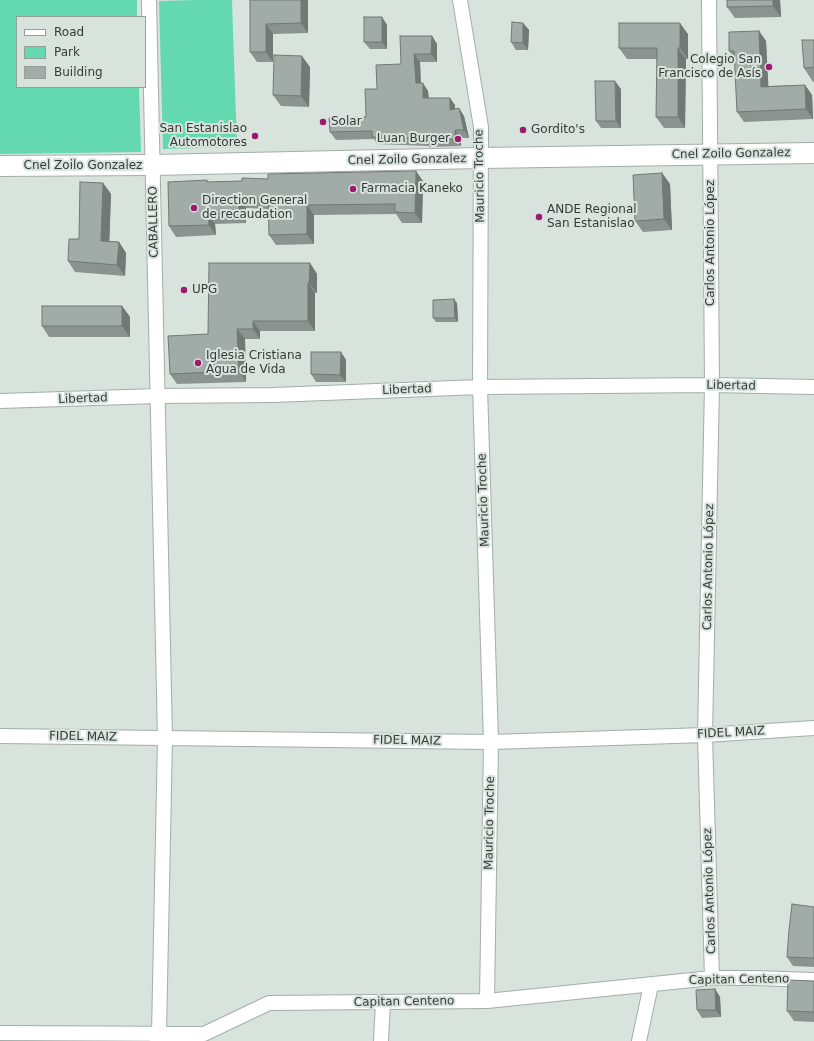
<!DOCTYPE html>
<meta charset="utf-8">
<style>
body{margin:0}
#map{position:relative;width:814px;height:1041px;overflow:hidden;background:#d8e3de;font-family:"DejaVu Sans",sans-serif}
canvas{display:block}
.legend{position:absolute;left:16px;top:16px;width:130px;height:72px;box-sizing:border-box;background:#d8e3de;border:1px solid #979f9c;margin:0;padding:5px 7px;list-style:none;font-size:12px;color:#363a39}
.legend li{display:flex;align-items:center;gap:8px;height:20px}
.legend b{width:20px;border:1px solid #979f9c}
</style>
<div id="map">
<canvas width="814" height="1041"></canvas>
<ul class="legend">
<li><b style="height:5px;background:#fff"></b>Road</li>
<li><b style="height:11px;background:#64d9b1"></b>Park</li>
<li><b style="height:11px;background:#a1aba7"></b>Building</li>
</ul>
</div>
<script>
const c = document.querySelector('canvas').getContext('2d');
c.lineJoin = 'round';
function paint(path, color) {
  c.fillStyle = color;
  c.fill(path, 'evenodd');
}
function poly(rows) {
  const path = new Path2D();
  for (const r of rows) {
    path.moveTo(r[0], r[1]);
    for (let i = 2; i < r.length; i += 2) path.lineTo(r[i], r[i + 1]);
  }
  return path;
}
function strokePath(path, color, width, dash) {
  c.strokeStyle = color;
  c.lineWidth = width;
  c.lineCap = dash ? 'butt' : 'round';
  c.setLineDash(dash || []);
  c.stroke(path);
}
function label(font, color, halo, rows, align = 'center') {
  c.font = font + ' "DejaVu Sans",sans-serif';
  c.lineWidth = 4;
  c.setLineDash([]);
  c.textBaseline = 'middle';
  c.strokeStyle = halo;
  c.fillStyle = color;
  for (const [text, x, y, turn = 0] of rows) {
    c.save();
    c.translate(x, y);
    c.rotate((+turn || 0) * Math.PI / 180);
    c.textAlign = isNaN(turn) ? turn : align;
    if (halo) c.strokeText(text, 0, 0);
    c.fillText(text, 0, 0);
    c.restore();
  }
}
const green = poly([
 [0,0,137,0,137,17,17,17,17,87,139,87,141,152,0,154],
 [196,0,232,0,237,147,163,149,159,1]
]);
const street = poly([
 [149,0,165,738,159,1033,157,1041],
 [460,0,481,127,480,387,491,742,487,1001],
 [709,0,712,385,705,735,712,978],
 [0,401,158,396,273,395,480,387,712,385,814,387],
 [0,736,491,742,705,735,814,728],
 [0,1033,204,1034,269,1003,487,1001,712,978,754,978,814,980],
 [381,1041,383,1002],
 [639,1041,651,985]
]);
const secondary = poly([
 [0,166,152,165,481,158,814,153]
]);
const wall = poly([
 [250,0,308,0,308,33,273,34,273,62,257,62,250,52],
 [727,0,780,0,781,17,735,18,727,7],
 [382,17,387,25,387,49,370,49,364,42],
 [523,23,529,30,528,50,516,50,511,42],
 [759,31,766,41,768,86,805,85,812,95,813,119,744,122,737,112,735,58,729,51],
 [688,34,688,59,686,59,685,128,664,128,656,117,657,59,627,59,619,48],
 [432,36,437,44,437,62,420,62,421,83,428,91,429,98,455,105,455,109,464,116,469,138,461,138,461,146,429,147,429,146,377,144,374,139,336,140,330,132,366,117,377,89,401,64],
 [814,40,814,82,813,82,804,68],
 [310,67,309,107,281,106,273,95],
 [621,89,621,128,601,128,596,121],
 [662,173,670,184,672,230,643,232,635,221],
 [268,179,423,181,422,223,402,223,396,214,314,215,314,244,276,245,269,235,268,209,246,208,246,223,215,224,216,235,176,237,169,226,207,180,208,182,242,181],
 [103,183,111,194,109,241,119,242,126,253,125,276,75,272,68,261,79,239],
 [310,263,317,274,317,293,315,293,315,331,260,331,260,339,245,339,246,382,177,384,170,374],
 [457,303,458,322,436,322,433,318],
 [122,306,130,317,130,337,49,337,42,326],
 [341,352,346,360,346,382,316,382,311,374],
 [814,907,814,967,793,966,787,957],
 [814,981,814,1022,794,1021,787,1011],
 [715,989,720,997,721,1017,702,1018,697,1010]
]);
const shadedWall = poly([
 [301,0,308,0,308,33,301,23],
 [773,0,780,0,781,17,773,6],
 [382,17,387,25,387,49,382,42],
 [523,23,529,30,528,50,523,43],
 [680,23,688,34,688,59,680,48],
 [266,24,273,34,273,62,266,52],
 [759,31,766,41,769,97,761,87],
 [432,36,437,44,437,62,431,54],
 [678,48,686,59,685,128,678,117],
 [414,54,420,62,421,91,416,83],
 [302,56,310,67,309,107,301,96],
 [615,81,621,89,621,128,616,121],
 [423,83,428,91,429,106,423,98],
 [805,85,812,95,813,119,806,109],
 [450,98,455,105,455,118,450,110],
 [459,108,464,116,469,138,464,130],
 [455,130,461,138,461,146,455,139],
 [416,171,423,181,422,223,415,213],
 [662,173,670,184,672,230,664,219],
 [103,183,111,194,109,252,101,241],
 [239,198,246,208,246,223,239,213],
 [307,205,314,215,314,244,307,234],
 [208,213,215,224,216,235,209,225],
 [119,242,126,253,125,276,117,265],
 [310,263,317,274,317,293,309,283],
 [308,283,315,293,315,331,308,321],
 [454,299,457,303,458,322,455,318],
 [122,306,130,317,130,337,122,326],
 [253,321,260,331,260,339,253,329],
 [237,329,245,339,246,382,239,371],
 [341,352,346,360,346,382,340,375],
 [715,989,720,997,721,1017,716,1010]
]);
const building = poly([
 [250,0,301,0,301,23,266,24,266,52,250,52,250,0],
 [727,0,773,0,773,6,727,7,727,0],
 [364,17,382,17,382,42,364,42,364,17],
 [512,22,523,23,523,43,511,42,512,22],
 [619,23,680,23,680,48,678,48,678,117,656,117,657,48,619,48,619,23],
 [759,31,761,87,805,85,806,109,737,112,734,51,729,51,729,32,759,31],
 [400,36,432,36,431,54,414,54,416,83,423,83,423,98,450,98,450,110,459,108,464,130,455,130,455,139,424,139,424,138,372,137,372,131,330,132,329,118,366,117,365,89,377,89,376,65,401,64,400,36],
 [802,40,814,40,814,67,804,68,802,40],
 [274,55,302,56,301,96,273,95,274,55],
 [595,81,615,81,616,121,596,121,595,81],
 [416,171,415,213,395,212,395,204,307,205,307,234,269,235,268,199,239,198,239,213,208,213,209,225,169,226,168,182,207,180,207,182,242,181,242,178,268,179,268,174,416,171],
 [662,173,664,219,635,221,633,175,662,173],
 [80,182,103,183,101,241,119,242,117,265,68,261,69,239,79,239,80,182],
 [209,263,310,263,309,283,308,283,308,321,253,321,253,329,237,329,239,371,170,374,168,336,208,334,209,263],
 [454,299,455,318,433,318,433,300,454,299],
 [42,306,122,306,122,326,42,326,42,306],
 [311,352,341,352,340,375,311,374,311,352],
 [792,904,814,907,814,958,787,957,789,930,792,904],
 [788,980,814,981,814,1012,787,1011,788,980],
 [715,989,716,1010,697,1010,696,990,715,989]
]);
const markers = [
 [769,67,4,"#9c1a6d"],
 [323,122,4,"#9c1a6d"],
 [523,130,4,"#9c1a6d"],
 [255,136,4,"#9c1a6d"],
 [458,139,4,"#9c1a6d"],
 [353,189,4,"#9c1a6d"],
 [194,208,4,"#9c1a6d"],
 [539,217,4,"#9c1a6d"],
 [184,290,4,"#9c1a6d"],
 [198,363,4,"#9c1a6d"]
];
const poiNames = [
 ["Colegio San",761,60,"right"],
 ["Francisco de Asís",761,74,"right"],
 ["Solar",331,122],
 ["San Estanislao",247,129,"right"],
 ["Automotores",247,143,"right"],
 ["Gordito's",531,130],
 ["Luan Burger",450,139,"right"],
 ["Farmacia Kaneko",361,189],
 ["Direction General",202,201],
 ["de recaudation",202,215],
 ["ANDE Regional",547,210],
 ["San Estanislao",547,224],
 ["UPG",192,290],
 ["Iglesia Cristiana",206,356],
 ["Agua de Vida",206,370]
];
const streetNames = [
 ["Cnel Zoilo Gonzalez",731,154,-1],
 ["Cnel Zoilo Gonzalez",407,160,-1],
 ["Cnel Zoilo Gonzalez",83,166],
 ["Mauricio Troche",480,176,-91],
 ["CABALLERO",154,222,-91],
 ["Carlos Antonio López",711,243,-90],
 ["Libertad",731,386,1],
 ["Libertad",407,390,-2],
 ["Libertad",83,399,-2],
 ["Mauricio Troche",484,500,-92],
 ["Carlos Antonio López",709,567,-89],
 ["FIDEL MAIZ",731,733,-3],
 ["FIDEL MAIZ",83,737,1],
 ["FIDEL MAIZ",407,741,1],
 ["Mauricio Troche",490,823,-89],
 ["Carlos Antonio López",710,891,-92],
 ["Capitan Centeno",739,980,-1],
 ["Capitan Centeno",404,1002,-1]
];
paint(green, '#64d9b1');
strokePath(street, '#a3ada9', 16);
strokePath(secondary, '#a3ada9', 22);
strokePath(street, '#fff', 14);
strokePath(secondary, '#fff', 20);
paint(wall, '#8a9390');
paint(shadedWall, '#717875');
paint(building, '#a1aba7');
strokePath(building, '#717875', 1);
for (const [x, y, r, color] of markers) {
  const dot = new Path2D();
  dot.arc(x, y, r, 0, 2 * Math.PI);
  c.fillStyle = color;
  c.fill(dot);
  strokePath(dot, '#d8e3de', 1.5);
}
label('12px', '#363a39', '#d8e3de', poiNames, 'left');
label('12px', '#363a39', '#d8e3de', streetNames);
</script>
